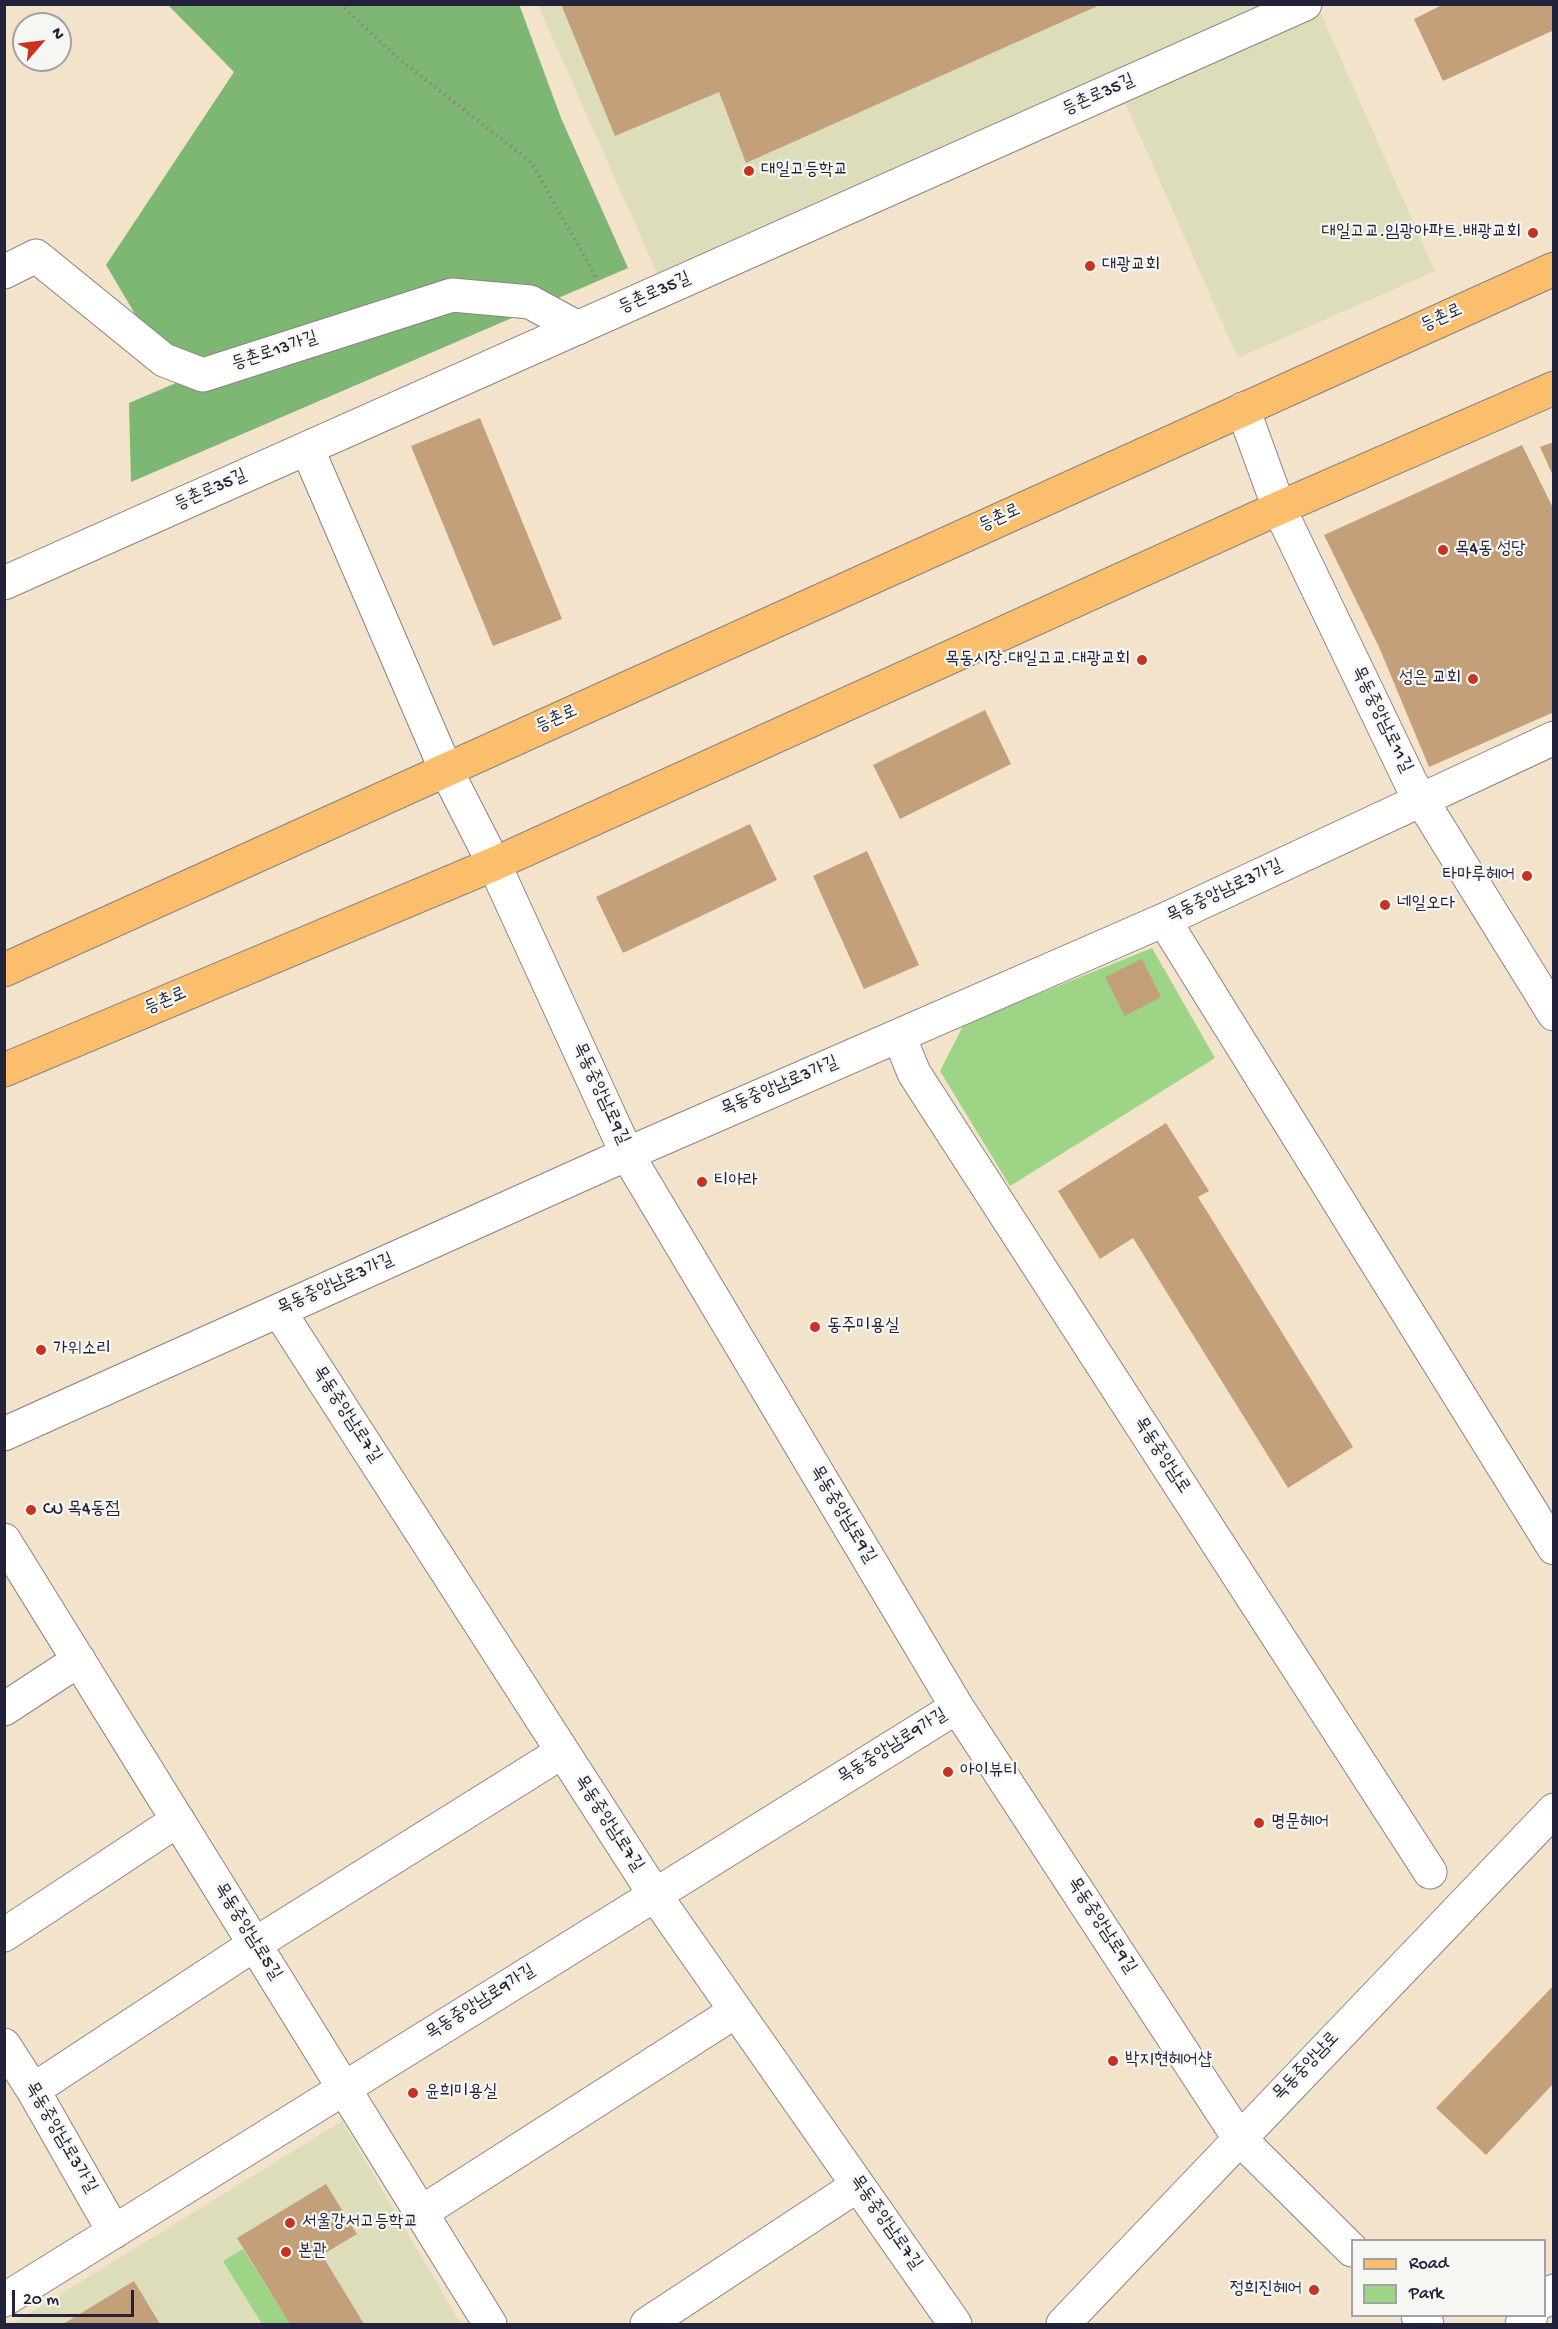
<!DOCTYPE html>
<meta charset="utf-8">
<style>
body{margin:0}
#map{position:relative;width:1558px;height:2329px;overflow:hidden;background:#f3e3cb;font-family:"Gochi Hand",sans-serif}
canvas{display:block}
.frame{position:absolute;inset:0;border:6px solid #22223b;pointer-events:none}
.legend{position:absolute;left:1351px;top:2239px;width:195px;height:78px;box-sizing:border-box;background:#f6f6f2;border:2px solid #a1a1a9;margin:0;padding:8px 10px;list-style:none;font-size:18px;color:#22223b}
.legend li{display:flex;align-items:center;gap:12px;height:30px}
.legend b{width:30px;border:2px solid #a1a1a9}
.north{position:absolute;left:12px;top:12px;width:60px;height:60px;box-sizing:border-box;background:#f6f6f2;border:2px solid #a1a1a9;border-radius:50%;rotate:62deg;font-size:16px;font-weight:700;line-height:24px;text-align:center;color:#22223b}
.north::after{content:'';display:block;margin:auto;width:21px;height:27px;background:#c8321e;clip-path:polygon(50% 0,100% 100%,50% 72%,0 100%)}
.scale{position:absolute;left:12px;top:2290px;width:122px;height:27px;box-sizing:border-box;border:3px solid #22223b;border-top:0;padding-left:8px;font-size:18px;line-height:21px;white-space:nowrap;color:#22223b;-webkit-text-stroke:4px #f6f6f2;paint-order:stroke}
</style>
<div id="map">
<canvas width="1558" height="2329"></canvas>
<div class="frame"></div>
<ul class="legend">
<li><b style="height:8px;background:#fabe6d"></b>Road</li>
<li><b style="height:16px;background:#9dd486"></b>Park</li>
</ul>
<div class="north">N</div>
<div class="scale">20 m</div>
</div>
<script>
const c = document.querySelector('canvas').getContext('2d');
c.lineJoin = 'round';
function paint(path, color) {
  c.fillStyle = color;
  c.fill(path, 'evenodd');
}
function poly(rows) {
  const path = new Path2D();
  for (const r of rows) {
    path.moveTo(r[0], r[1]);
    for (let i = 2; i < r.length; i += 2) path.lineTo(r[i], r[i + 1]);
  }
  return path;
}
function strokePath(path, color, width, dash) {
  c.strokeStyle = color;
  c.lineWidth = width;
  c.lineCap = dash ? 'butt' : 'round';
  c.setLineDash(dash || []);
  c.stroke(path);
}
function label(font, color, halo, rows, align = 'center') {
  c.font = font + ' "Gochi Hand","Poor Story",sans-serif';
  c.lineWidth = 4.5;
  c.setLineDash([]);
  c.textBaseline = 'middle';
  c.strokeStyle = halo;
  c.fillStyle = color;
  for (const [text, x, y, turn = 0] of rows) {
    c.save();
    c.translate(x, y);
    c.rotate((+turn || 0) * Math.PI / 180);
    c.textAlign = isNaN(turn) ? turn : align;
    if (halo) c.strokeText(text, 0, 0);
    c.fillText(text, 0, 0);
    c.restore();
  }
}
const built = poly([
 [538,5,1317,5,1435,271,1238,358,1111,71,657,273],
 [342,2121,461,2324,12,2324]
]);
const green = poly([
 [1152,948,1215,1058,1010,1186,940,1071,964,1024],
 [243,2249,290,2324,262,2324,223,2261]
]);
const forest = poly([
 [519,4,561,118,628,268,131,482,129,403,176,383,106,265,234,72,168,5]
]);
const building = poly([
 [561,4,1102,4,746,163,719,92,615,136],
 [1444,4,1554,4,1554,30,1443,81,1414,19],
 [480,418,562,619,493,646,411,446],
 [1554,442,1554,478,1540,447],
 [1522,445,1554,510,1554,712,1429,767,1379,647,1324,535],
 [985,710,1011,764,900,819,873,765],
 [750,824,777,880,623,953,596,897],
 [867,851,919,965,864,989,813,876],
 [1142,959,1161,997,1125,1016,1105,977],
 [1166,1123,1209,1191,1198,1197,1353,1447,1288,1488,1133,1238,1100,1259,1058,1191],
 [1554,1985,1554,2083,1486,2155,1436,2108],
 [326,2184,357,2234,322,2255,364,2324,290,2324,237,2238],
 [134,2281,160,2324,63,2324]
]);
const path = poly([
 [340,4,399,59,531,162,597,279]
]);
const minor = poly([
 [4,272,36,256,164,360,203,375,452,295,530,302,578,328],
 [1243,409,1279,508,1411,783,1554,1014],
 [307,448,446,770,494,864,627,1154,957,1707,1239,2138,1352,2250],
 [4,583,1305,4],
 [1164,920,1554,1548],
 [899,1036,914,1073,1430,1872],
 [279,1311,655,1895,955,2324],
 [4,1434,627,1154,1164,920,1554,738],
 [4,1540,490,2324],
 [4,1709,79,1660],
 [4,1935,178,1820],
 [4,2045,33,2090,114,2232],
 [33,2090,255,1944,562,1752],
 [422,2212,736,2011],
 [4,2300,957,1707],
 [1544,2301,1554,2291],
 [1418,2316,1427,2324],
 [647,2324,858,2185],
 [1063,2324,1554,1810],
 [1522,2324,1531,2316]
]);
const major = poly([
 [4,970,1554,269],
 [4,1070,494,864,1279,508,1554,388]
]);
const markers = [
 [749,171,6,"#c8321e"],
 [1533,233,6,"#c8321e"],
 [1090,266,6,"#c8321e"],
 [1443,550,6,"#c8321e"],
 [1142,660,6,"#c8321e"],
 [1473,679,6,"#c8321e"],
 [1527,876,6,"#c8321e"],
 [1385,905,6,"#c8321e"],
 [702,1182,6,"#c8321e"],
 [815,1327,6,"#c8321e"],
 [41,1350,6,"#c8321e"],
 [31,1510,6,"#c8321e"],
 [948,1772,6,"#c8321e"],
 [1259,1823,6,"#c8321e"],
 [1113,2061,6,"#c8321e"],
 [413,2093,6,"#c8321e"],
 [290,2223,6,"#c8321e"],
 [286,2252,6,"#c8321e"],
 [1314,2290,6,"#c8321e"]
];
const streetNames = [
 ["등촌로35길",1099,96,-24],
 ["등촌로35길",655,294,-24],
 ["등촌로",1442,319,-24],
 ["등촌로13가길",275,352,-18],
 ["등촌로35길",211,491,-24],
 ["등촌로",1000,519,-24],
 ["등촌로",557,720,-24],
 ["목동중앙남로11길",1381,720,64],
 ["목동중앙남로3가길",1225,892,-25],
 ["등촌로",166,1002,-23],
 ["목동중앙남로3가길",780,1087,-23],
 ["목동중앙남로9길",600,1094,65],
 ["목동중앙남로3가길",336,1285,-24],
 ["목동중앙남로7길",346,1415,57],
 ["목동중앙남로",1161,1456,57],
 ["목동중앙남로9길",842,1515,59],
 ["목동중앙남로9가길",893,1747,-32],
 ["목동중앙남로7길",608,1824,57],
 ["목동중앙남로9길",1101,1926,57],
 ["목동중앙남로5길",247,1932,58],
 ["목동중앙남로9가길",481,2003,-32],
 ["목동중앙남로",1307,2067,-46],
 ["목동중앙남로3가길",60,2138,60],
 ["목동중앙남로7길",885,2223,55]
];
const poiNames = [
 ["대일고등학교",761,171],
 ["대일고교.임광아파트.배광교회",1521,233,"right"],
 ["대광교회",1102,266],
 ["목4동 성당",1455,550],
 ["목동시장.대일고교.대광교회",1130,660,"right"],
 ["성은 교회",1461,679,"right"],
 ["타마루헤어",1515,876,"right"],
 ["네일오다",1397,905],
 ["티아라",714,1182],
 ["동주미용실",827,1327],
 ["가위소리",53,1350],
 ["CU 목4동점",43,1510],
 ["아이뷰티",960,1772],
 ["명문헤어",1271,1823],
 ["박지현헤어샵",1125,2061],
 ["윤희미용실",425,2093],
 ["서울강서고등학교",302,2223],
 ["본관",298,2252],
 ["정희진헤어",1302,2290,"right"]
];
paint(built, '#deddbb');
paint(green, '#9dd486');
paint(forest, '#7eb673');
paint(building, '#c4a07a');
strokePath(minor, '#8a8283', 35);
strokePath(major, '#8a8283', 35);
strokePath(path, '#8a8283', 4, [1.5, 4.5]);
strokePath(minor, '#fff', 33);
strokePath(major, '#fabe6d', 33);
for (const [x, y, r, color] of markers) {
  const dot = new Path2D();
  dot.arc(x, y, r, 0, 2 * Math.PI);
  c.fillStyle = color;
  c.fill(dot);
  strokePath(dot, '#f6f6f2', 2);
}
label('18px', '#22223b', '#f6f6f2', streetNames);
label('18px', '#22223b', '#f6f6f2', poiNames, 'left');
</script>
